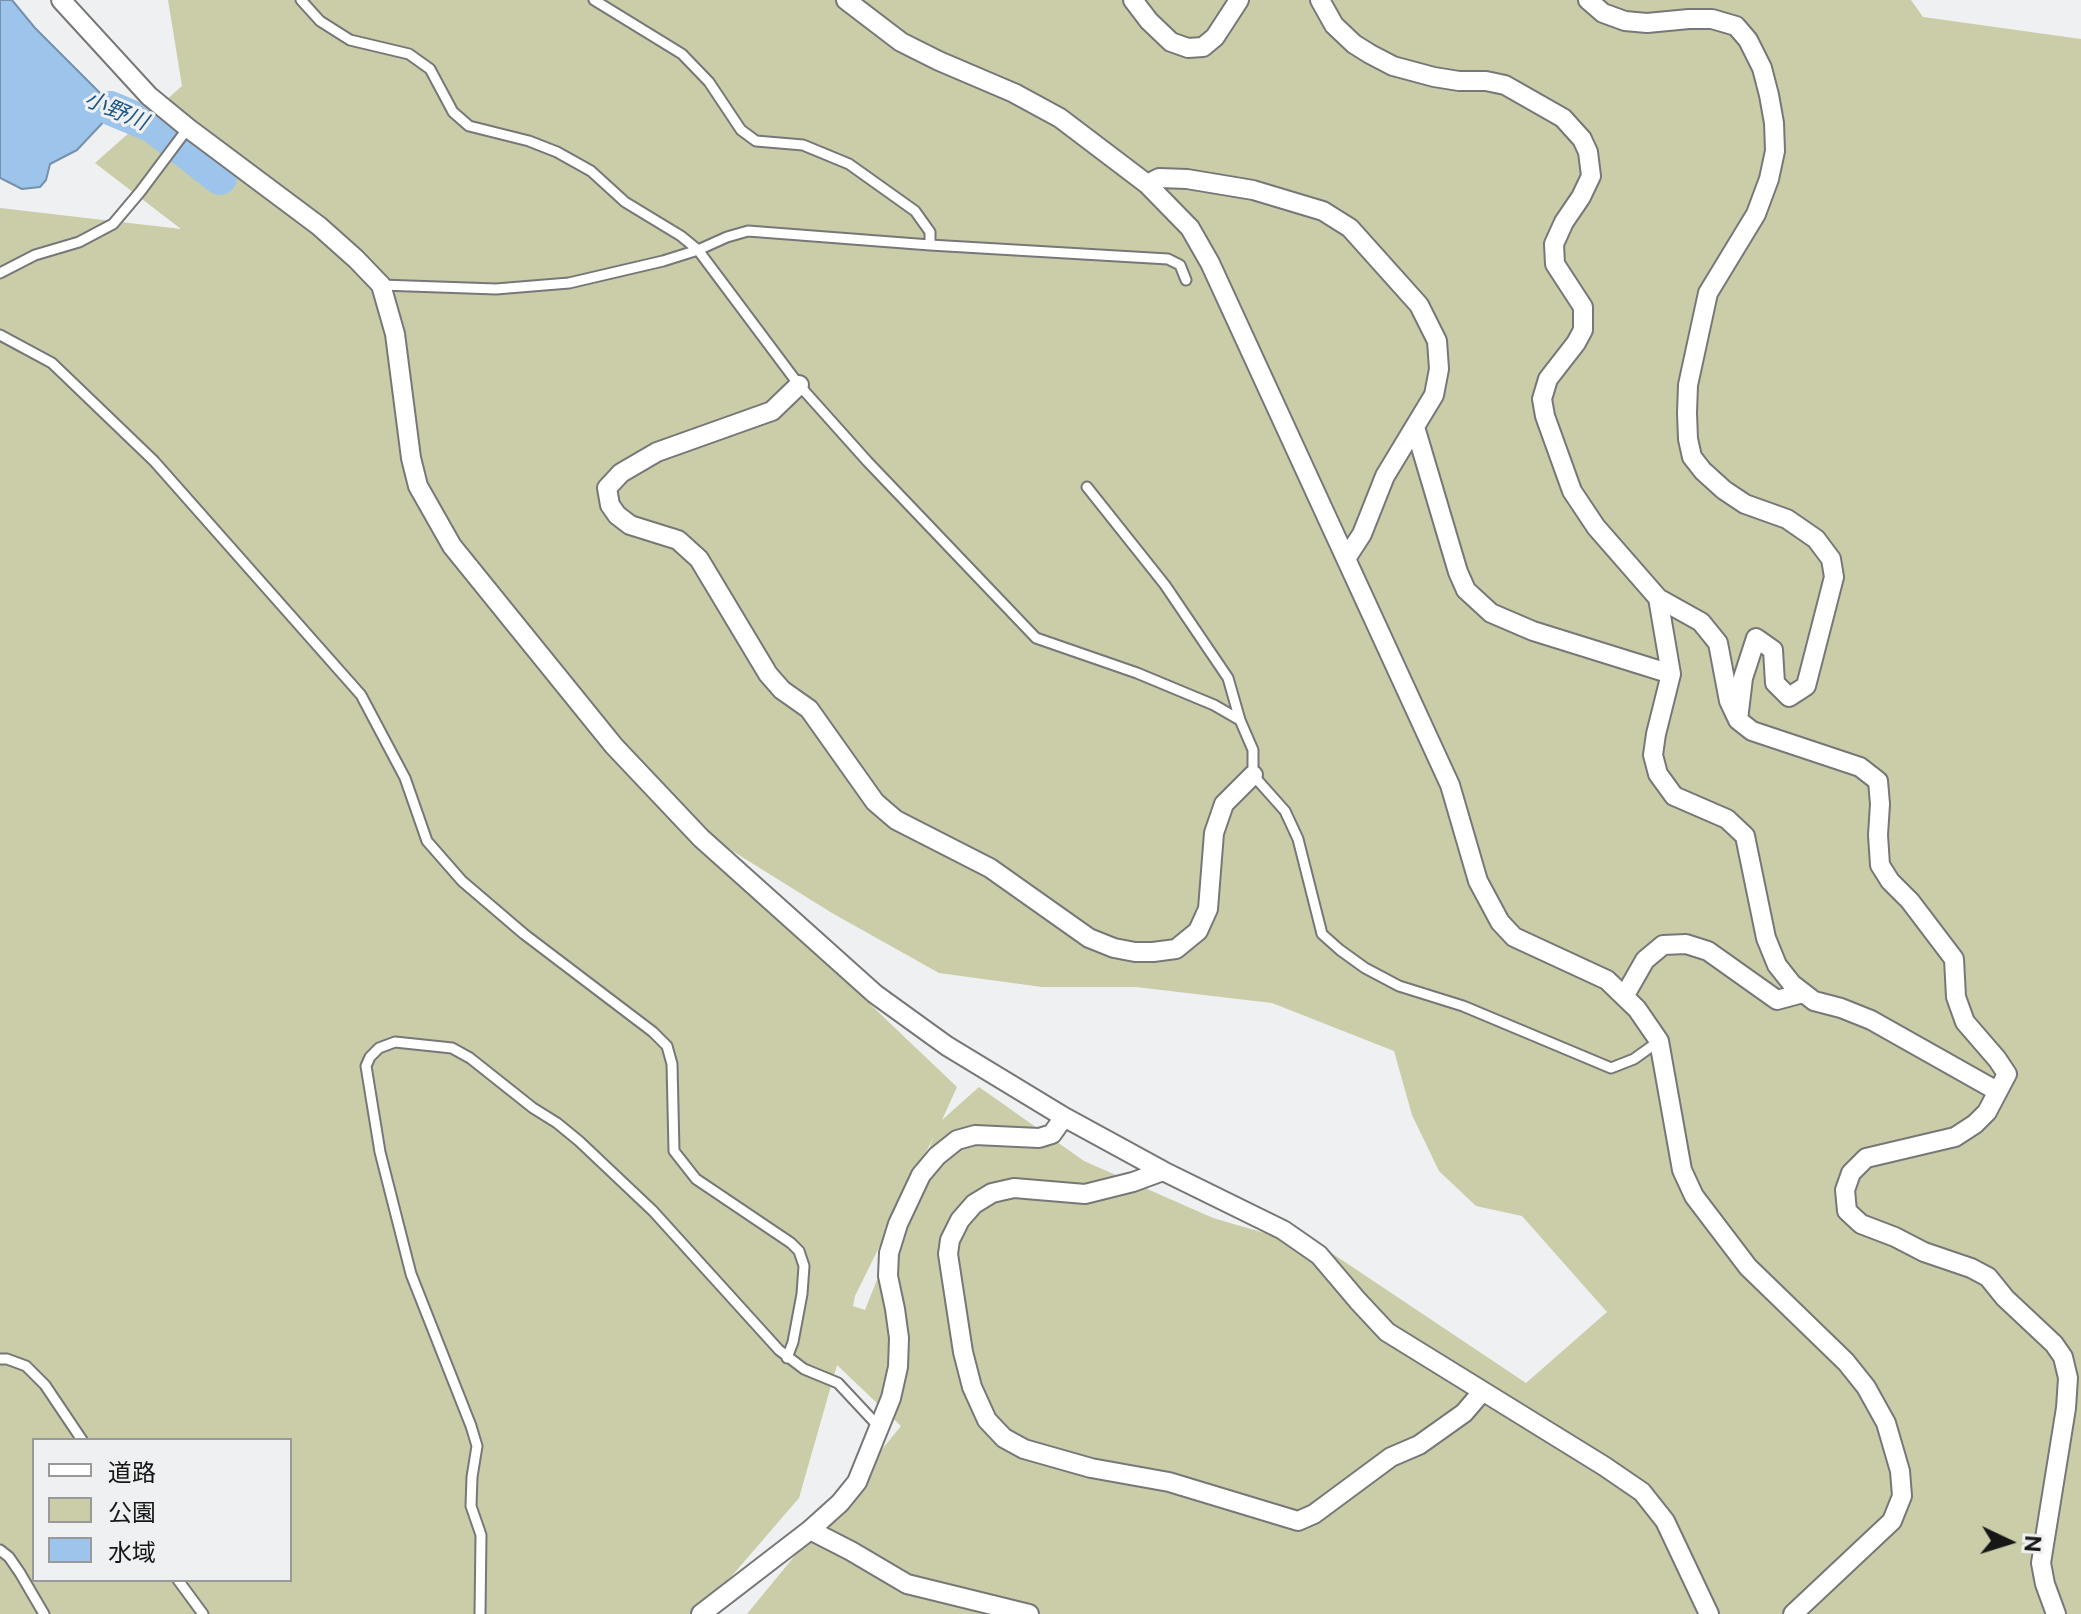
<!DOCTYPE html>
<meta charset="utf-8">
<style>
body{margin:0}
#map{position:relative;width:2081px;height:1614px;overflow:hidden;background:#eff0f1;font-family:"Public Sans","Noto Sans JP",sans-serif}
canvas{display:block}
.legend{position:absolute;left:32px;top:1438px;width:260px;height:144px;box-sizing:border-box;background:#eff0f1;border:2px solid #99999a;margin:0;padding:10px 14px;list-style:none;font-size:24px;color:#171717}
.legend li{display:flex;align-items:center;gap:16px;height:40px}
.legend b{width:40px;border:2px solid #99999a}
.north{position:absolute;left:1969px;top:1502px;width:80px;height:80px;-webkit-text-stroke:6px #eff0f1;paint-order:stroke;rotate:94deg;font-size:22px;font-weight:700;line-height:32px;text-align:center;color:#171717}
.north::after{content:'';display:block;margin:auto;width:28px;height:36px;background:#171717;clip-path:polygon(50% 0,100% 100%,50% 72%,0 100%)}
</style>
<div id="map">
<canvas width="2081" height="1614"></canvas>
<ul class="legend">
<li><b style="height:10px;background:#fff"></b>道路</li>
<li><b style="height:22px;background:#cacda8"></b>公園</li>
<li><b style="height:22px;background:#9dc5eb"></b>水域</li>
</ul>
<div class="north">N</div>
</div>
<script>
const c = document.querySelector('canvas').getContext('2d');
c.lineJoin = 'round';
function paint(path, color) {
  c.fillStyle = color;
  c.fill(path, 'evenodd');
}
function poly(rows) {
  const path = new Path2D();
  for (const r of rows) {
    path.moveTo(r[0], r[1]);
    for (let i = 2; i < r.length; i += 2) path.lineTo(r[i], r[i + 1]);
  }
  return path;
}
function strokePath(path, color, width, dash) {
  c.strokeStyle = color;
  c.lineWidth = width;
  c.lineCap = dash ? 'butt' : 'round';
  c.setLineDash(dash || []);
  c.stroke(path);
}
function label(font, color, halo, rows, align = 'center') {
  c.font = font + ' "Public Sans","Noto Sans JP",sans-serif';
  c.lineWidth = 6;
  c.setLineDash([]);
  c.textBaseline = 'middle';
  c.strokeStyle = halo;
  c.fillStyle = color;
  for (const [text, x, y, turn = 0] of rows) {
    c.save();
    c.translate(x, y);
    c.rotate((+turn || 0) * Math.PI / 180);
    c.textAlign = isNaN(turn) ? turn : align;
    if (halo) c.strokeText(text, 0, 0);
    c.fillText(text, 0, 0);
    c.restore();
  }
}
const green = poly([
 [168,0,1911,0,1923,17,2081,39,2081,1614,747,1614,901,1426,837,1365,799,1498,699,1614,0,1614,0,208,181,229,95,163,182,86],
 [665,809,832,913,939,973,1042,987,1136,987,1272,1003,1394,1051,1412,1115,1439,1171,1476,1206,1522,1216,1607,1312,1526,1383,1330,1252,1213,1218,1084,1161,979,1087,942,1120,957,1087],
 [934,1136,865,1310,853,1306,855,1296],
 [34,1440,290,1440,290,1580,34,1580]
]);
const water = poly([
 [0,0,12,0,35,28,110,103,155,121,152,130,119,116,109,116,77,150,50,164,46,180,40,187,22,189,0,178,0,0]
]);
const river = poly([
 [110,108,153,126,220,178]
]);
const service = poly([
 [301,0,320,21,350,40,409,54,430,69,453,112,469,126,529,141,557,152,591,171,625,202,681,236,698,250,799,385,867,461,1036,638,1137,673,1214,705,1240,720,1253,750,1253,775,1285,811,1298,839,1322,934,1340,950,1365,968,1399,986,1463,1006,1611,1068,1634,1059,1659,1041],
 [930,245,1168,259,1180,265,1186,280],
 [0,273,35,255,79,242,113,224,140,192,188,128],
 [381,285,496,289,569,283,663,261,698,250,727,237,748,231,930,245,930,232,915,211,849,164,803,145,756,141,741,130,709,82,682,54,594,0],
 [0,335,52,363,154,461,361,695,405,778,427,841,462,881,524,934,653,1032,667,1046,672,1064,674,1151,696,1179,791,1243,799,1251,804,1266,802,1294,793,1342,787,1358],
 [1087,487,1165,585,1228,678,1240,720],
 [0,1359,7,1359,26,1366,45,1385,82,1440],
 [0,1550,9,1557,20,1573,44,1614],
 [178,1580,203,1614],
 [480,1614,481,1535,471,1506,472,1477,477,1446,471,1426,411,1274,380,1152,366,1066,370,1057,379,1048,395,1042,452,1048,470,1058,533,1108,557,1123,579,1141,653,1211,779,1350,804,1369,838,1383,880,1428]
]);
const minor = poly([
 [61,0,149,96,188,128,319,226,356,259,381,285,395,334,411,458,418,486,452,546,614,746,701,838,875,994,947,1046,1064,1117,1163,1171,1283,1230,1319,1255,1358,1301,1387,1332,1604,1466,1642,1492,1665,1521,1709,1614],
 [846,0,901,42,939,61,1014,93,1060,118,1147,184,1190,228,1210,263,1450,785,1478,881,1500,922,1514,937,1607,980,1637,1009,1659,1041,1682,1170,1694,1196,1748,1267,1846,1362,1866,1387,1886,1423,1900,1471,1902,1496,1892,1521,1793,1614],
 [1133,0,1149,21,1171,42,1188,48,1203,47,1215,37,1239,0],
 [1320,0,1334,25,1354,44,1370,54,1393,66,1434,77,1459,81,1486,81,1505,85,1563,118,1582,139,1588,152,1591,176,1581,197,1564,222,1554,244,1555,264,1583,307,1583,330,1576,343,1548,379,1542,399,1545,416,1572,491,1596,527,1658,598,1671,674,1656,734,1653,755,1658,774,1674,796,1727,819,1745,836,1766,938,1777,965,1792,984,1814,1001,1841,1008,1871,1020,1997,1091],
 [1588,0,1603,13,1625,21,1647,23,1689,19,1712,19,1736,26,1748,40,1762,68,1769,95,1774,123,1775,151,1769,179,1756,214,1708,293,1688,385,1687,413,1688,439,1692,457,1703,471,1724,490,1745,504,1787,519,1816,539,1831,559,1834,577,1806,686,1789,697,1775,683,1773,650,1756,638,1743,678,1738,720],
 [1147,184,1159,178,1187,179,1253,190,1323,211,1350,228,1419,305,1437,341,1439,369,1434,395,1385,476,1362,534,1347,557],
 [799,385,772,411,657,452,621,473,607,488,610,505,617,515,630,525,678,540,699,559,768,674,782,690,809,709,875,802,896,820,990,868,1089,938,1114,948,1135,952,1153,952,1176,949,1198,931,1208,909,1214,833,1224,804,1253,775],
 [1415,427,1458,572,1466,590,1491,613,1533,631,1671,674],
 [1658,598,1701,622,1718,643,1729,701,1738,720,1752,731,1860,767,1878,781,1880,804,1878,835,1880,865,1890,881,1910,901,1954,959,1956,997,1965,1022,1997,1059,2007,1074,1987,1112,1975,1124,1955,1137,1866,1158,1851,1173,1845,1190,1847,1211,1861,1224,1895,1237,1924,1252,1971,1268,1988,1277,2005,1298,2054,1344,2063,1357,2068,1378,2066,1408,2041,1563,2045,1584,2056,1614],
 [1625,995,1645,960,1663,945,1686,944,1708,951,1777,1000,1803,993],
 [1163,1171,1133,1182,1085,1194,1014,1188,992,1193,974,1204,960,1220,950,1240,948,1254,963,1352,972,1387,987,1420,1004,1438,1024,1449,1091,1468,1169,1482,1298,1521,1314,1514,1391,1457,1419,1445,1464,1413,1482,1392],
 [810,1530,851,1551,907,1584,1029,1614],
 [701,1614,810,1530,840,1503,857,1482,891,1398,898,1367,899,1338,895,1309,888,1276,889,1253,898,1224,921,1175,937,1156,957,1140,975,1135,1039,1138,1052,1134,1064,1117]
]);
const waterNames = [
 ["小野川",116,111,23]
];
paint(green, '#cacda8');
paint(water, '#9dc5eb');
strokePath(water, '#7591ab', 2);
strokePath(river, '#9dc5eb', 34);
strokePath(service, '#777778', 13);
strokePath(minor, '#777778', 22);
strokePath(service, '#fff', 9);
strokePath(minor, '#fff', 18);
label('italic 22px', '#1e5888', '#eff0f1', waterNames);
</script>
